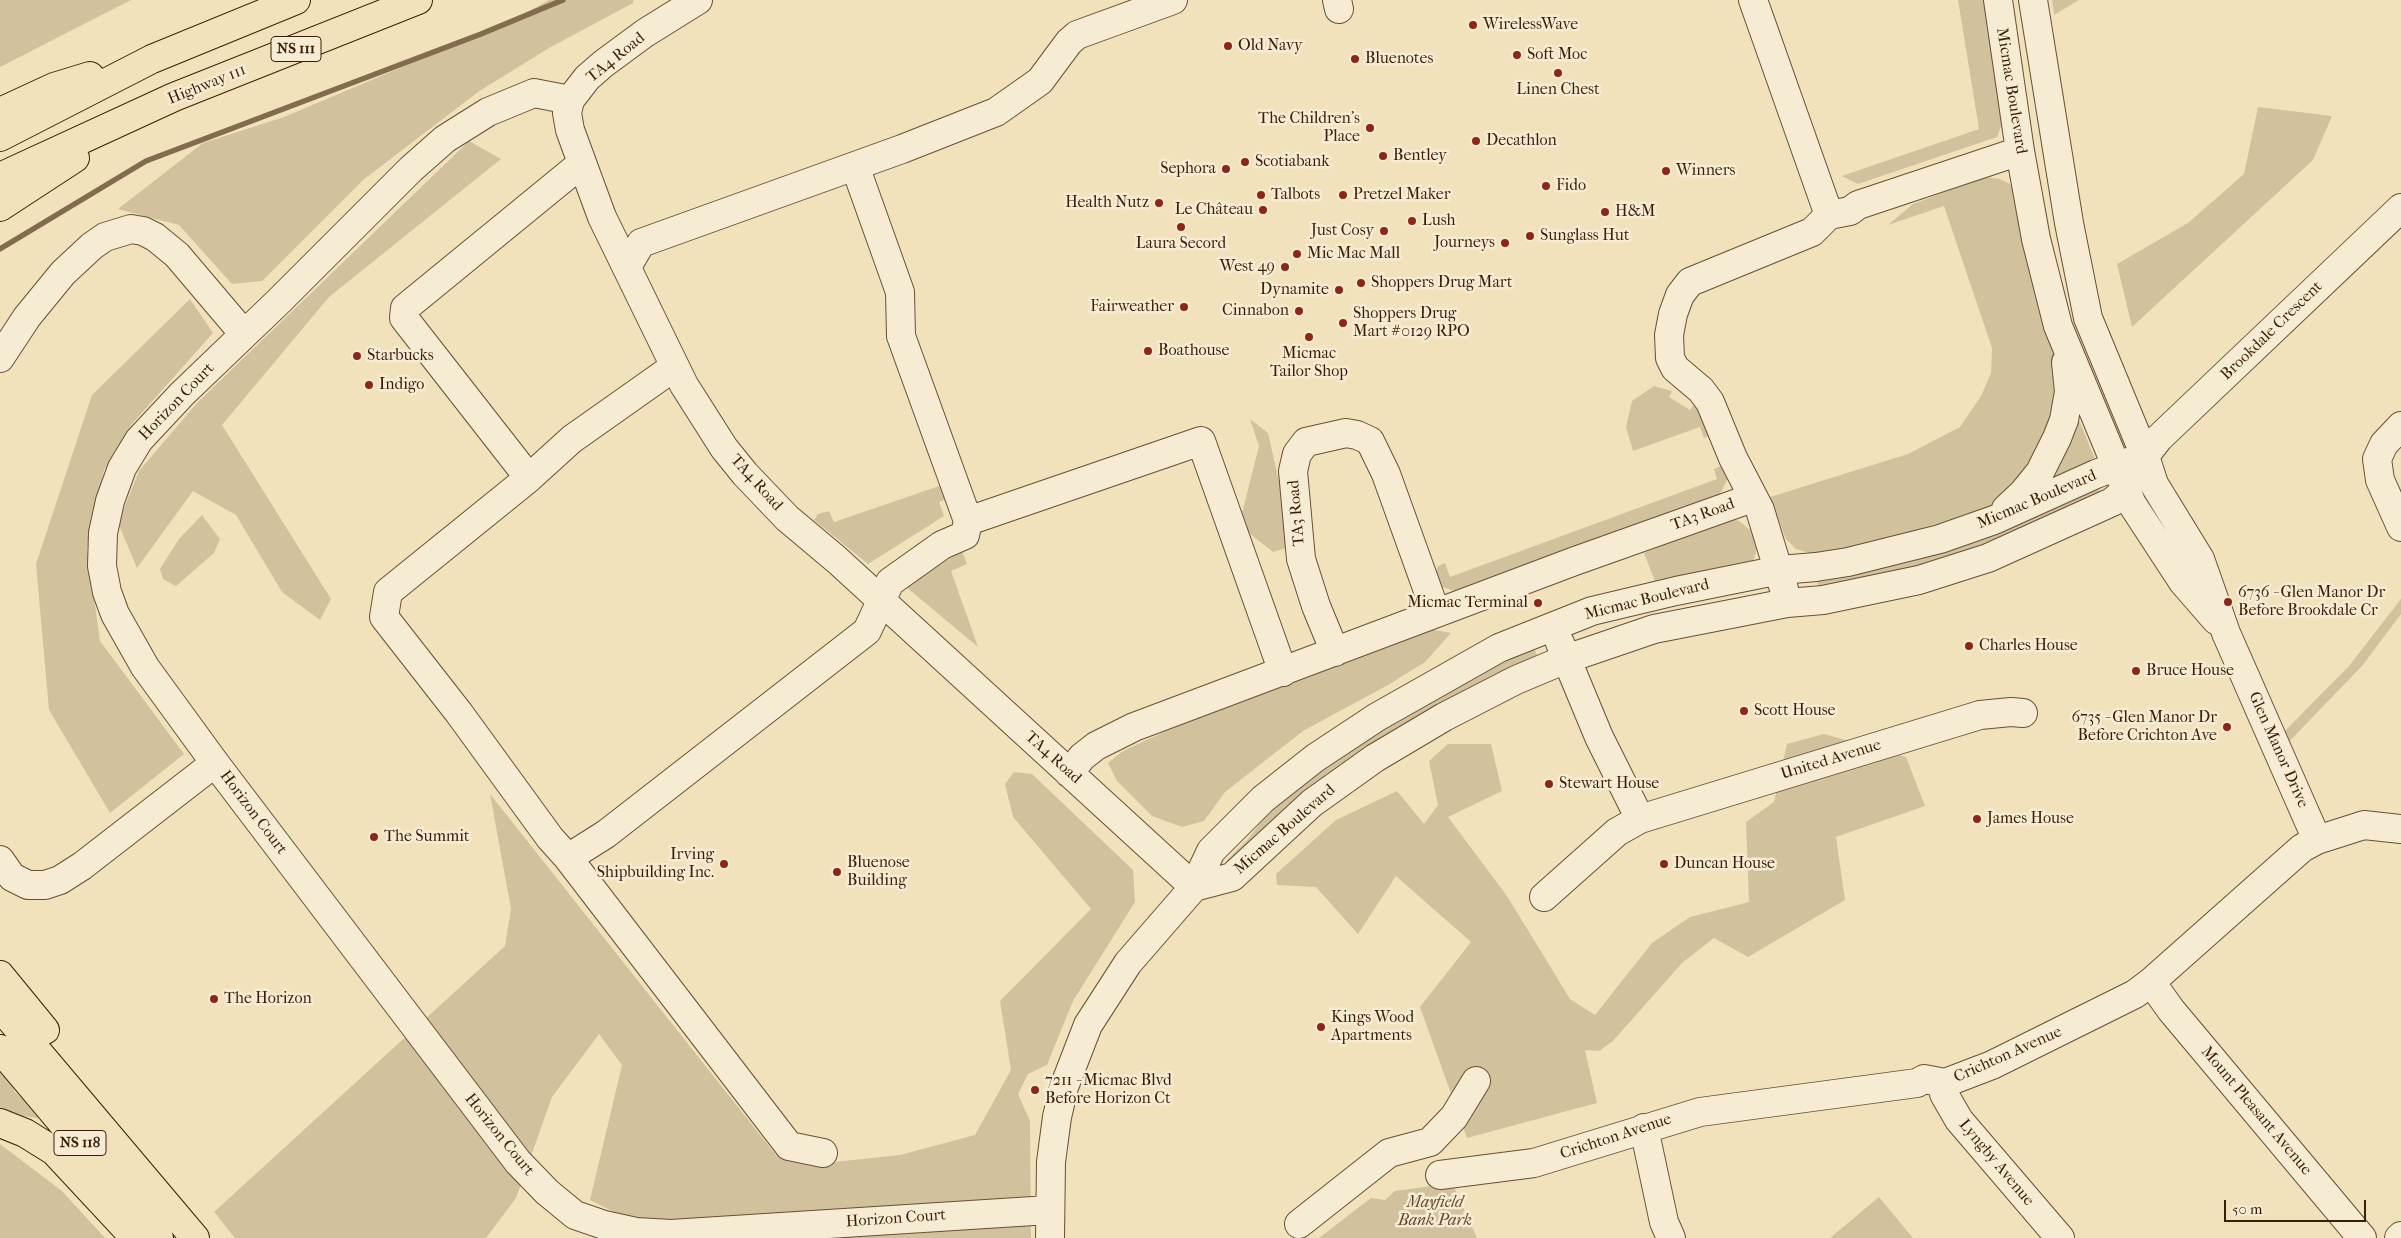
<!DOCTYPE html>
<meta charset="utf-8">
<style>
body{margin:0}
#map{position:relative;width:2401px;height:1238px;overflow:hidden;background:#f1e2bc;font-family:"IM FELL French Canon",serif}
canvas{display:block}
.scale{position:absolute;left:2224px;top:1200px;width:142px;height:22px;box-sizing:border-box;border:2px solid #3b1e07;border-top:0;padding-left:6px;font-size:15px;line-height:18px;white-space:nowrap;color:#3b1e07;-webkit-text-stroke:4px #f6ecd3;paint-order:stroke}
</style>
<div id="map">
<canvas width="2401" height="1238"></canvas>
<div class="scale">50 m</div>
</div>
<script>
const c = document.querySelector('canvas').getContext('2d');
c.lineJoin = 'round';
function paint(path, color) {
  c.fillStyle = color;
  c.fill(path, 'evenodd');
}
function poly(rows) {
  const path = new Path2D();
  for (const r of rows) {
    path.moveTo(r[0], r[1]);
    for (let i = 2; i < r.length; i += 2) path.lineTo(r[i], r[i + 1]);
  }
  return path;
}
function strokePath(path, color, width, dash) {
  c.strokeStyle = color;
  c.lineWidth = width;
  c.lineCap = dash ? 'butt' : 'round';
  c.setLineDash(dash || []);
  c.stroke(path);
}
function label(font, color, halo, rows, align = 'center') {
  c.font = font + ' "IM FELL French Canon",serif';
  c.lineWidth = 5;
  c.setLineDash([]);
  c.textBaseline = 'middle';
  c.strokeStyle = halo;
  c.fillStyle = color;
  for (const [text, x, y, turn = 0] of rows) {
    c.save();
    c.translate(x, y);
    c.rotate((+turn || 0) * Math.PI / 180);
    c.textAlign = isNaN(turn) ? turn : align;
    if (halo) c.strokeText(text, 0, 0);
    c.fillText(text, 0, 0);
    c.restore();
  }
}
const green = poly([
 [0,0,131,0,0,67],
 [549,0,633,0,633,3,549,48,478,92,363,180,262,281,232,284,179,225,118,209,203,143,284,117,513,20],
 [1958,0,1986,0,2005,116,1997,137,1858,184,1842,176,1979,129],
 [2052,0,2079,0,2054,15],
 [2258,107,2332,116,2313,160,2132,327,2117,264,2188,223,2244,174],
 [469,141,501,159,329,297,222,425,331,599,320,620,282,592,236,515,193,491,137,568,118,523,139,471,197,403],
 [1985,177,2000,179,2010,184,2017,198,2040,305,2060,376,2050,437,2011,493,1983,510,1874,543,1812,554,1796,549,1786,539,1770,497,1908,454,1960,427,1981,396,1991,373,1992,348,1944,206,1888,225,1913,204],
 [190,299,213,333,131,425,104,470,87,548,100,641,184,754,110,813,49,710,36,564,92,395],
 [1654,386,1672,391,1669,397,1690,410,1696,402,1710,435,1704,438,1700,427,1633,451,1626,427,1632,401],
 [2074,408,2097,464,2038,486],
 [1250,419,1268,433,1291,535,1286,548,1273,552,1244,529,1242,513,1259,446],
 [1723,465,1728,478,1720,494,1457,592,1440,586,1436,577,1437,567,1445,563,1450,577,1717,479,1714,469],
 [2095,483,2101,493,1965,555,1819,590,1816,577],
 [945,484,946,499,939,502,944,516,868,564,814,520,818,514,829,511,834,522],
 [202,515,220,539,214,553,176,586,170,583,163,579,160,569,179,539],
 [1728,518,1739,521,1750,530,1758,546,1753,561,1744,568,1656,584,1644,553],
 [962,551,967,564,951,571,978,647,905,586],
 [2401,599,2401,614,2362,666,2280,751,2274,742,2349,666],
 [1429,629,1451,633,1425,662,1388,685,1303,731,1225,792,1204,821,1182,827,1152,816,1117,781,1108,763,1123,751,1194,718],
 [1534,648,1538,658,1231,865,1226,861,1248,839,1271,809,1337,756,1470,675],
 [1824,734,1906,757,1925,806,1836,837,1845,900,1748,957,1714,938,1682,963,1613,1041,1599,1051,1585,1050,1597,1103,1467,1138,1420,1007,1471,942,1396,876,1358,934,1316,887,1277,885,1276,874,1336,820,1397,791,1424,824,1438,805,1429,761,1448,744,1491,744,1502,791,1448,817,1507,896,1570,999,1595,1015,1652,943,1690,917,1749,902,1746,822,1774,802,1787,744],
 [1014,772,1032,774,1133,870,1135,902,1073,1001,1047,1065,1028,1074,1018,1094,1030,1121,1031,1238,627,1238,630,1220,590,1200,622,1065,599,1034,552,1097,516,1198,486,1238,235,1238,214,1212,505,946,511,909,490,794,776,1155,806,1165,900,1155,975,1135,1011,1070,1000,1001,1091,909,1013,817,1005,784],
 [0,1052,8,1059,14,1091,43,1119,0,1112],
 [0,1144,62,1191,105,1238,0,1238],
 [1452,1183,1477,1238,1319,1238,1371,1198,1385,1200,1395,1191],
 [1879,1197,1913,1238,1830,1238]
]);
const stream = poly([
 [0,249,146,161,481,34,563,0]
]);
const minor = poly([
 [698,0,645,33,603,64,587,78,570,100,567,113,570,130,602,217,684,385,724,448,745,474,787,518,837,560,1194,887],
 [1337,0,1339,9],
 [1753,0,1829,215],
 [1998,0,2020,151,2036,239,2058,326,2132,504,2183,582,2216,620],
 [2033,0,2069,223,2088,318,2145,456,2154,484,2200,559,2226,633,2317,840],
 [570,100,534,93,488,112,445,139,411,169,278,302,182,394,139,440,122,468,110,501,103,533,102,566,107,592,115,614,145,667,215,763,518,1162,547,1192,575,1215,604,1225,636,1232,671,1234,1049,1210],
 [581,164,405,308,404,318,529,478,572,439,674,367],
 [627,267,641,243,902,149,996,112,1040,81,1069,42,1077,35,1173,0],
 [0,358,27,317,63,273,92,246,105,237,131,229,143,231,155,237,177,255,244,334],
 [2401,426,2384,444,2377,459,2380,480,2401,527],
 [529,478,388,592,384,617,459,713,550,838,568,858,789,1146,823,1153],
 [2006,509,2023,493,2040,472,2057,438,2064,420,2069,392,2066,362],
 [968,521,1201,441,1283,672],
 [1784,589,1760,510,1733,458,1710,402,1701,390,1675,368,1670,358,1669,335,1673,314,1680,295,1690,282,1812,232,1829,215,1850,211,1858,205,2020,151],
 [1560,643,1599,737,1640,819],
 [1335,652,1316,606,1301,559,1293,471,1297,454,1306,442,1346,433,1357,435,1370,441,1386,474,1436,613],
 [1069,773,1082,757,1096,746,1134,727,1575,561,1752,498],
 [568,858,606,834,867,631,890,582,942,545,965,535,968,521,901,336,900,292,855,166],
 [0,860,12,877,28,885,45,885,60,880,82,866,215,763],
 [1194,887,1232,877,1312,803,1375,758,1444,717,1516,680,1566,659,1654,629,1787,603,1823,600,1919,580,1988,558,2112,502,2125,491,2145,456,2159,438,2401,208],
 [1544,897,1617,832,1640,819,1980,715,2011,712,2023,713],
 [2151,982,2171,1010,2362,1238],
 [1945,1083,1944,1094,1959,1120,2060,1238],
 [1644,1128,1664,1222,1671,1238],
 [1440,1175,1534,1163,1700,1112,1917,1083,1924,1079,1945,1083,1992,1065,2135,994,2151,982,2302,848,2317,840,2364,825,2401,829],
 [1299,1224,1389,1153,1430,1142,1454,1117,1476,1081],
 [1050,1238,1051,1162,1057,1117,1064,1087,1088,1025,1128,963,1194,887,1211,851,1263,799,1315,758,1377,717,1499,648,1592,611,1676,591,1780,570,1816,567,1848,562,1940,539,1994,520,2096,474,2145,456],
 [2399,1238,2401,1236]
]);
const highway = poly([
 [0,112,54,87,90,76],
 [0,137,152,59,296,0],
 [0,177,174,97,418,0],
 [0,207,75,158],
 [0,975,45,1030],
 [0,1007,195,1238],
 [0,1049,159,1238],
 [0,1123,25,1133,54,1151,135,1238]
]);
const markers = [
 [1473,25,5,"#8f2418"],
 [1228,46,5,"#8f2418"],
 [1517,55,5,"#8f2418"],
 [1355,59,5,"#8f2418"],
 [1558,73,5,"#8f2418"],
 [1370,128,5,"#8f2418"],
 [1476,141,5,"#8f2418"],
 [1383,156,5,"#8f2418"],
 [1245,162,5,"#8f2418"],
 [1226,169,5,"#8f2418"],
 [1666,171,5,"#8f2418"],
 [1546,186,5,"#8f2418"],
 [1261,195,5,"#8f2418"],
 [1343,195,5,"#8f2418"],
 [1159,203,5,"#8f2418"],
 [1263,210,5,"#8f2418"],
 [1605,212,5,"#8f2418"],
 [1412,221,5,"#8f2418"],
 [1181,227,5,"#8f2418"],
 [1384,231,5,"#8f2418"],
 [1530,236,5,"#8f2418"],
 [1505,243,5,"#8f2418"],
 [1297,254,5,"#8f2418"],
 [1285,267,5,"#8f2418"],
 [1361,283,5,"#8f2418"],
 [1339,290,5,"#8f2418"],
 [1184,307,5,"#8f2418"],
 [1299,311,5,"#8f2418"],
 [1343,323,5,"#8f2418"],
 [1309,337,5,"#8f2418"],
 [1148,351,5,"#8f2418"],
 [357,356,5,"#8f2418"],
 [369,385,5,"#8f2418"],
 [2228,602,5,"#8f2418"],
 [1538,603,5,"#8f2418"],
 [1969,646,5,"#8f2418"],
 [2136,671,5,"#8f2418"],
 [1744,711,5,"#8f2418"],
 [2227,727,5,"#8f2418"],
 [1549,784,5,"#8f2418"],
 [1977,819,5,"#8f2418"],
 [374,837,5,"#8f2418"],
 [724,864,5,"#8f2418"],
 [1664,864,5,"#8f2418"],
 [837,872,5,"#8f2418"],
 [214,999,5,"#8f2418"],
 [1321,1027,5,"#8f2418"],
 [1035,1090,5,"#8f2418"]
];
const shields = [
 [296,49,50],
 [80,1143,52]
];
const shieldNames = [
 ["NS 111",296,49],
 ["NS 118",80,1143]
];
const poiNames = [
 ["WirelessWave",1483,25],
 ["Old Navy",1238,46],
 ["Soft Moc",1527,55],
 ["Bluenotes",1365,59],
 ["Linen Chest",1558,90,"center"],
 ["The Children's",1360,119,"right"],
 ["Place",1360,137,"right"],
 ["Decathlon",1486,141],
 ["Bentley",1393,156],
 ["Scotiabank",1255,162],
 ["Sephora",1216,169,"right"],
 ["Winners",1676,171],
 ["Fido",1556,186],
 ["Talbots",1271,195],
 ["Pretzel Maker",1353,195],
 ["Health Nutz",1149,203,"right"],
 ["Le Château",1253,210,"right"],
 ["H&M",1615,212],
 ["Lush",1422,221],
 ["Just Cosy",1374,231,"right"],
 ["Sunglass Hut",1540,236],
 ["Journeys",1495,243,"right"],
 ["Laura Secord",1181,244,"center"],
 ["Mic Mac Mall",1307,254],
 ["West 49",1275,267,"right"],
 ["Shoppers Drug Mart",1371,283],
 ["Dynamite",1329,290,"right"],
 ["Fairweather",1174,307,"right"],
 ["Cinnabon",1289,311,"right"],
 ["Shoppers Drug",1353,314],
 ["Mart #0129 RPO",1353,332],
 ["Boathouse",1158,351],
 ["Micmac",1309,354,"center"],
 ["Tailor Shop",1309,372,"center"],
 ["Starbucks",367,356],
 ["Indigo",379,385],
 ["6736 - Glen Manor Dr",2238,593],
 ["Before Brookdale Cr",2238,611],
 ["Micmac Terminal",1528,603,"right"],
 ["Charles House",1979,646],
 ["Bruce House",2146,671],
 ["Scott House",1754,711],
 ["6735 - Glen Manor Dr",2217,718,"right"],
 ["Before Crichton Ave",2217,736,"right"],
 ["Stewart House",1559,784],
 ["James House",1987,819],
 ["The Summit",384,837],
 ["Irving",714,855,"right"],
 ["Shipbuilding Inc.",714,873,"right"],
 ["Bluenose",847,863],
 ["Building",847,881],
 ["Duncan House",1674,864],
 ["The Horizon",224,999],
 ["Kings Wood",1331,1018],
 ["Apartments",1331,1036],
 ["7211 - Micmac Blvd",1045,1081],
 ["Before Horizon Ct",1045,1099]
];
const streetNames = [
 ["TA4 Road",616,58,-39],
 ["Highway 111",207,85,-22],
 ["Micmac Boulevard",2011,91,81],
 ["Brookdale Crescent",2272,331,-44],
 ["Horizon Court",177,402,-46],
 ["TA4 Road",756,483,48],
 ["Micmac Boulevard",2037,500,-23],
 ["TA3 Road",1297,513,-95],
 ["TA3 Road",1703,515,-20],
 ["Micmac Boulevard",1647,600,-14],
 ["Glen Manor Drive",2278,750,66],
 ["TA4 Road",1053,758,42],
 ["United Avenue",1831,760,-17],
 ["Horizon Court",253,813,53],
 ["Micmac Boulevard",1285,830,-41],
 ["Crichton Avenue",2008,1055,-24],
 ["Mount Pleasant Avenue",2256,1111,50],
 ["Horizon Court",499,1135,51],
 ["Crichton Avenue",1616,1137,-18],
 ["Lyngby Avenue",1996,1163,50],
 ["Horizon Court",896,1219,-4]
];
const parkNames = [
 ["Mayfield",1435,1203],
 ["Bank Park",1435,1221]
];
paint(green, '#d2c19d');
strokePath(stream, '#836b4e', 5.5);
strokePath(minor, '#684f34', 30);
strokePath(highway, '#3b1e07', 30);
strokePath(minor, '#f6ecd3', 28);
strokePath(highway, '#f1e2bc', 28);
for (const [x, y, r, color] of markers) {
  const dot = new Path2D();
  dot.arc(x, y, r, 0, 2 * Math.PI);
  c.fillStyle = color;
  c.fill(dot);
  strokePath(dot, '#f6ecd3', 2);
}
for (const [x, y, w] of shields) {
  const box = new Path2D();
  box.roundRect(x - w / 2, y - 12.5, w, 25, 4);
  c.fillStyle = '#f6ecd3';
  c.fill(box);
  strokePath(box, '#3b1e07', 1);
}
label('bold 15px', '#3b1e07', null, shieldNames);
label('16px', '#3b1e07', '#f6ecd3', poiNames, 'left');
label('16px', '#3b1e07', '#f6ecd3', streetNames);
label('italic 16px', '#61472c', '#f6ecd3', parkNames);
</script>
